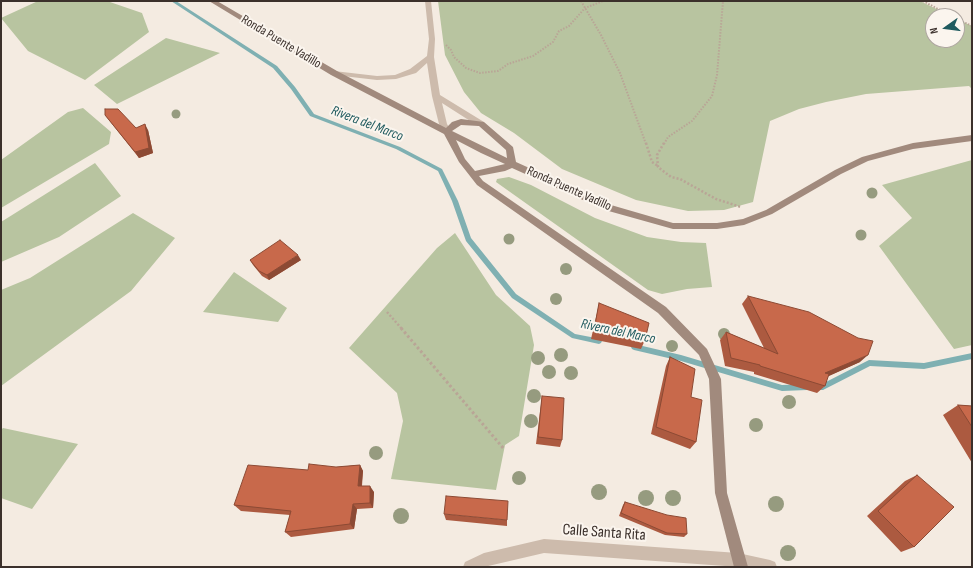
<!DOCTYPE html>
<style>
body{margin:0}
#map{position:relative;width:973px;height:568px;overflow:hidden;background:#f4ebe1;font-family:"Sofia Sans Condensed",sans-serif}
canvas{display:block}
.frame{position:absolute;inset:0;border:2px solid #3b302b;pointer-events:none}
.north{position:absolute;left:925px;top:8px;width:40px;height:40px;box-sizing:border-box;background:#fbf5ee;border:1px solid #aea6a0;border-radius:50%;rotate:256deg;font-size:11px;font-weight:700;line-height:16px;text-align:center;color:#3b302b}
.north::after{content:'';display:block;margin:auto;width:14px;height:18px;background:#1f5a5e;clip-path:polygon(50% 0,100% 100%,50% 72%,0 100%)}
</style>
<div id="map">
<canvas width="973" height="568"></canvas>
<div class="frame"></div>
<div class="north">N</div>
</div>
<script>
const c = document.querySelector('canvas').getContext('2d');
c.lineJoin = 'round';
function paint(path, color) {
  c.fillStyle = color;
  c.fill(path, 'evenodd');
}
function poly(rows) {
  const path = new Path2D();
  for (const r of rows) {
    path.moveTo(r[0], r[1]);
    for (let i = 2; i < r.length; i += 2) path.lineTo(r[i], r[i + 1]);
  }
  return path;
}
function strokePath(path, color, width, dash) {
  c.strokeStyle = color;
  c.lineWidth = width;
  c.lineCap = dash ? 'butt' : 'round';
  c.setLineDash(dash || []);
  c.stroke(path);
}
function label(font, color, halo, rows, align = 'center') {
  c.font = font + ' "Sofia Sans Condensed",sans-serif';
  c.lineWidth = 4;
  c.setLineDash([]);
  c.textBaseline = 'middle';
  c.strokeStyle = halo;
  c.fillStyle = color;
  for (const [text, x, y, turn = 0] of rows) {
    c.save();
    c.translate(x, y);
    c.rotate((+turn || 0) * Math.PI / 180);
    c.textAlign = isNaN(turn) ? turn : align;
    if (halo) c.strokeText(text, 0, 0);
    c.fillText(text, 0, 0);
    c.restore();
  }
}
const green = poly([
 [38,1,107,1,142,13,149,32,85,80,28,51,1,18],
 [438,1,920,1,951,16,933,16,933,40,957,40,957,19,972,26,972,89,969,86,866,94,826,102,799,109,770,121,753,202,724,210,688,211,636,200,562,169,514,133,481,113,464,92,445,55],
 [166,38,220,53,117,104,94,85],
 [83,108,111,132,109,144,1,208,1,160,68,112],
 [972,160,972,345,954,349,879,246,912,218,882,185],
 [95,163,121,196,59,237,1,262,1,222],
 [509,177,531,185,595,218,647,237,681,242,706,243,712,287,687,289,662,294,648,290,496,182,497,179],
 [133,213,175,238,131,291,1,386,1,290,30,278],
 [455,233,496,295,530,326,534,345,519,436,505,445,496,490,391,479,403,421,397,393,349,348,437,248],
 [234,272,287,308,278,322,203,312],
 [3,428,78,444,32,509,1,498,1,430]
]);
const stream = poly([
 [171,1,176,1,277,66,295,87,314,114,400,147,442,169,458,201,471,238,516,294,575,334,601,339,602,341,601,343,599,344,572,338,512,298,466,241,452,201,438,171,396,149,310,116,291,89,273,68,171,1],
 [634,344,681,355,782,385,807,384,809,385,810,387,809,389,807,390,782,391,681,361,634,350,632,349,631,347,632,345,634,344],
 [972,353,972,359,924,369,870,366,823,390,816,390,814,389,813,387,814,385,822,384,869,360,924,363,972,353]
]);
const pathFar2 = poly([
 [581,1,601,35,620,73,646,144],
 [923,1,951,16],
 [957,19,972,26],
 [446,45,451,50,454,57,466,68,480,73,498,71,508,64,533,56,553,42,559,31,569,26,585,8,603,1],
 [664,144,668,137,692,121,712,96,717,75,723,1]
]);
const pathFar1 = poly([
 [646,143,652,162,658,166],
 [664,143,657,155,658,167,671,177,680,179,716,199,741,207],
 [387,312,402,329]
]);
const path = poly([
 [401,328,504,449]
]);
const street = poly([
 [425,1,431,1,435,39,434,57,440,95,484,122,484,126,478,126,442,103,447,124,451,131,450,133,444,133,439,124,432,96,427,63,416,73,396,79,377,80,334,75,330,73,334,71,377,76,395,75,410,69,427,56,429,39,425,1],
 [544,539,738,553,770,560,775,562,777,567,739,567,544,553,484,567,463,567,465,562,484,553,544,539]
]);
const secondary = poly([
 [209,1,217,1,337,71,446,128,452,122,461,119,484,122,513,147,516,162,611,205,673,223,717,223,743,219,766,210,835,170,862,157,913,143,972,135,972,141,913,149,868,161,841,174,772,214,744,225,717,229,673,229,605,210,512,168,505,171,479,176,483,181,666,307,707,349,721,379,727,493,748,567,734,567,715,493,709,379,699,355,658,313,477,185,459,162,444,134,331,75,209,1],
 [461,125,479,126,506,150,507,158,452,131,461,125],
 [456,140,481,153,505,164,475,171,465,159,456,140]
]);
const trees = [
 [176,114,4.5],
 [872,193,5.5],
 [861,235,5.5],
 [509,239,5.5],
 [566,269,6],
 [556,299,6],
 [724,334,6],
 [672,346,6],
 [561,355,7],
 [538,358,7],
 [549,372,7],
 [571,373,7],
 [534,396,7],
 [789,402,7],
 [531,421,7],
 [756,425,7],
 [376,453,7],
 [519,478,7],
 [599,492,8],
 [646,498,8],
 [673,498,8],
 [776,504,8],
 [401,516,8],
 [788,553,8]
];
const wall = poly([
 [105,115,136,128,148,130,153,153,139,158,109,120],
 [250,260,301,260,269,280,262,276,253,265],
 [748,296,860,362,828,376,825,386,817,393,754,374,754,372,725,366,720,340,726,332,764,348,742,304],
 [599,303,645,340,641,349,591,339,597,313],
 [670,357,691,397,696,442,690,449,651,434,666,366],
 [542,396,562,440,560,447,536,444],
 [958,405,972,406,972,463,943,415],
 [360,465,363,471,362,486,374,492,373,508,357,509,354,529,291,537,285,532,290,515,241,511,234,505,336,467],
 [917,475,914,547,901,552,867,516,905,481],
 [625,502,687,534,684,537,665,535,619,516,623,505],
 [444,514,507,520,507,526,446,520]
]);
const shadedWall = poly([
 [145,124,148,130,153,153,139,158,135,152],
 [298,255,301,260,269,280,267,275],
 [868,355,860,362,818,381,825,373],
 [360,465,363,471,361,491,358,486],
 [370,486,374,492,373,508,370,503],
 [353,504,357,509,354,529,350,524]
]);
const building = poly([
 [105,109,118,109,136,128,145,124,149,148,135,152,105,115,105,109],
 [280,240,298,255,267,275,259,271,250,260,280,240],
 [748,296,809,312,858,338,873,341,868,355,825,373,829,374,825,386,760,366,760,365,731,358,726,332,778,354,748,296],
 [599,303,649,323,645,340,594,330,599,303],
 [670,357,695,369,691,397,702,400,696,442,656,427,670,357],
 [542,396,564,398,562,440,538,437,542,396],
 [958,405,972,406,972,427,958,405],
 [309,464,336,467,360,465,358,486,370,486,370,503,353,504,350,524,285,532,291,511,234,505,248,465,308,470,309,464],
 [917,475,954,507,914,547,878,511,917,475],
 [446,496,508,501,507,520,444,514,446,496],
 [625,502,667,515,686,518,687,534,667,533,621,513,625,502]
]);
const streetNames = [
 ["Ronda Puente Vadillo",281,42,31],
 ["Ronda Puente Vadillo",569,189,24]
];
const waterNames = [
 ["Rivera del Marco",367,124,21],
 ["Rivera del Marco",618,332,12]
];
const nearStreetnames = [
 ["Calle Santa Rita",604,533,4]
];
paint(green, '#b8c4a0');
paint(stream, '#7fb0b2');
strokePath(pathFar2, '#b9a596', 2, [1.5, 1.5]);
strokePath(pathFar1, '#b9a596', 2.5, [2, 2]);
strokePath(path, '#b9a596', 3, [2.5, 2.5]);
paint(street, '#cdbbac');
paint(secondary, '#a18a7d');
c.fillStyle = '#969b7f';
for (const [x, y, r] of trees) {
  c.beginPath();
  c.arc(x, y, r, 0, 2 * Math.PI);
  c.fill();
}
paint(wall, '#ac5a40');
paint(shadedWall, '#8c4a34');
paint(building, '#c8694b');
strokePath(building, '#8c4a34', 1);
label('13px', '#3b302b', '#fbf5ee', streetNames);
label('italic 14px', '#1f5a5e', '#fbf5ee', waterNames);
label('16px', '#3b302b', '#fbf5ee', nearStreetnames);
</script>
